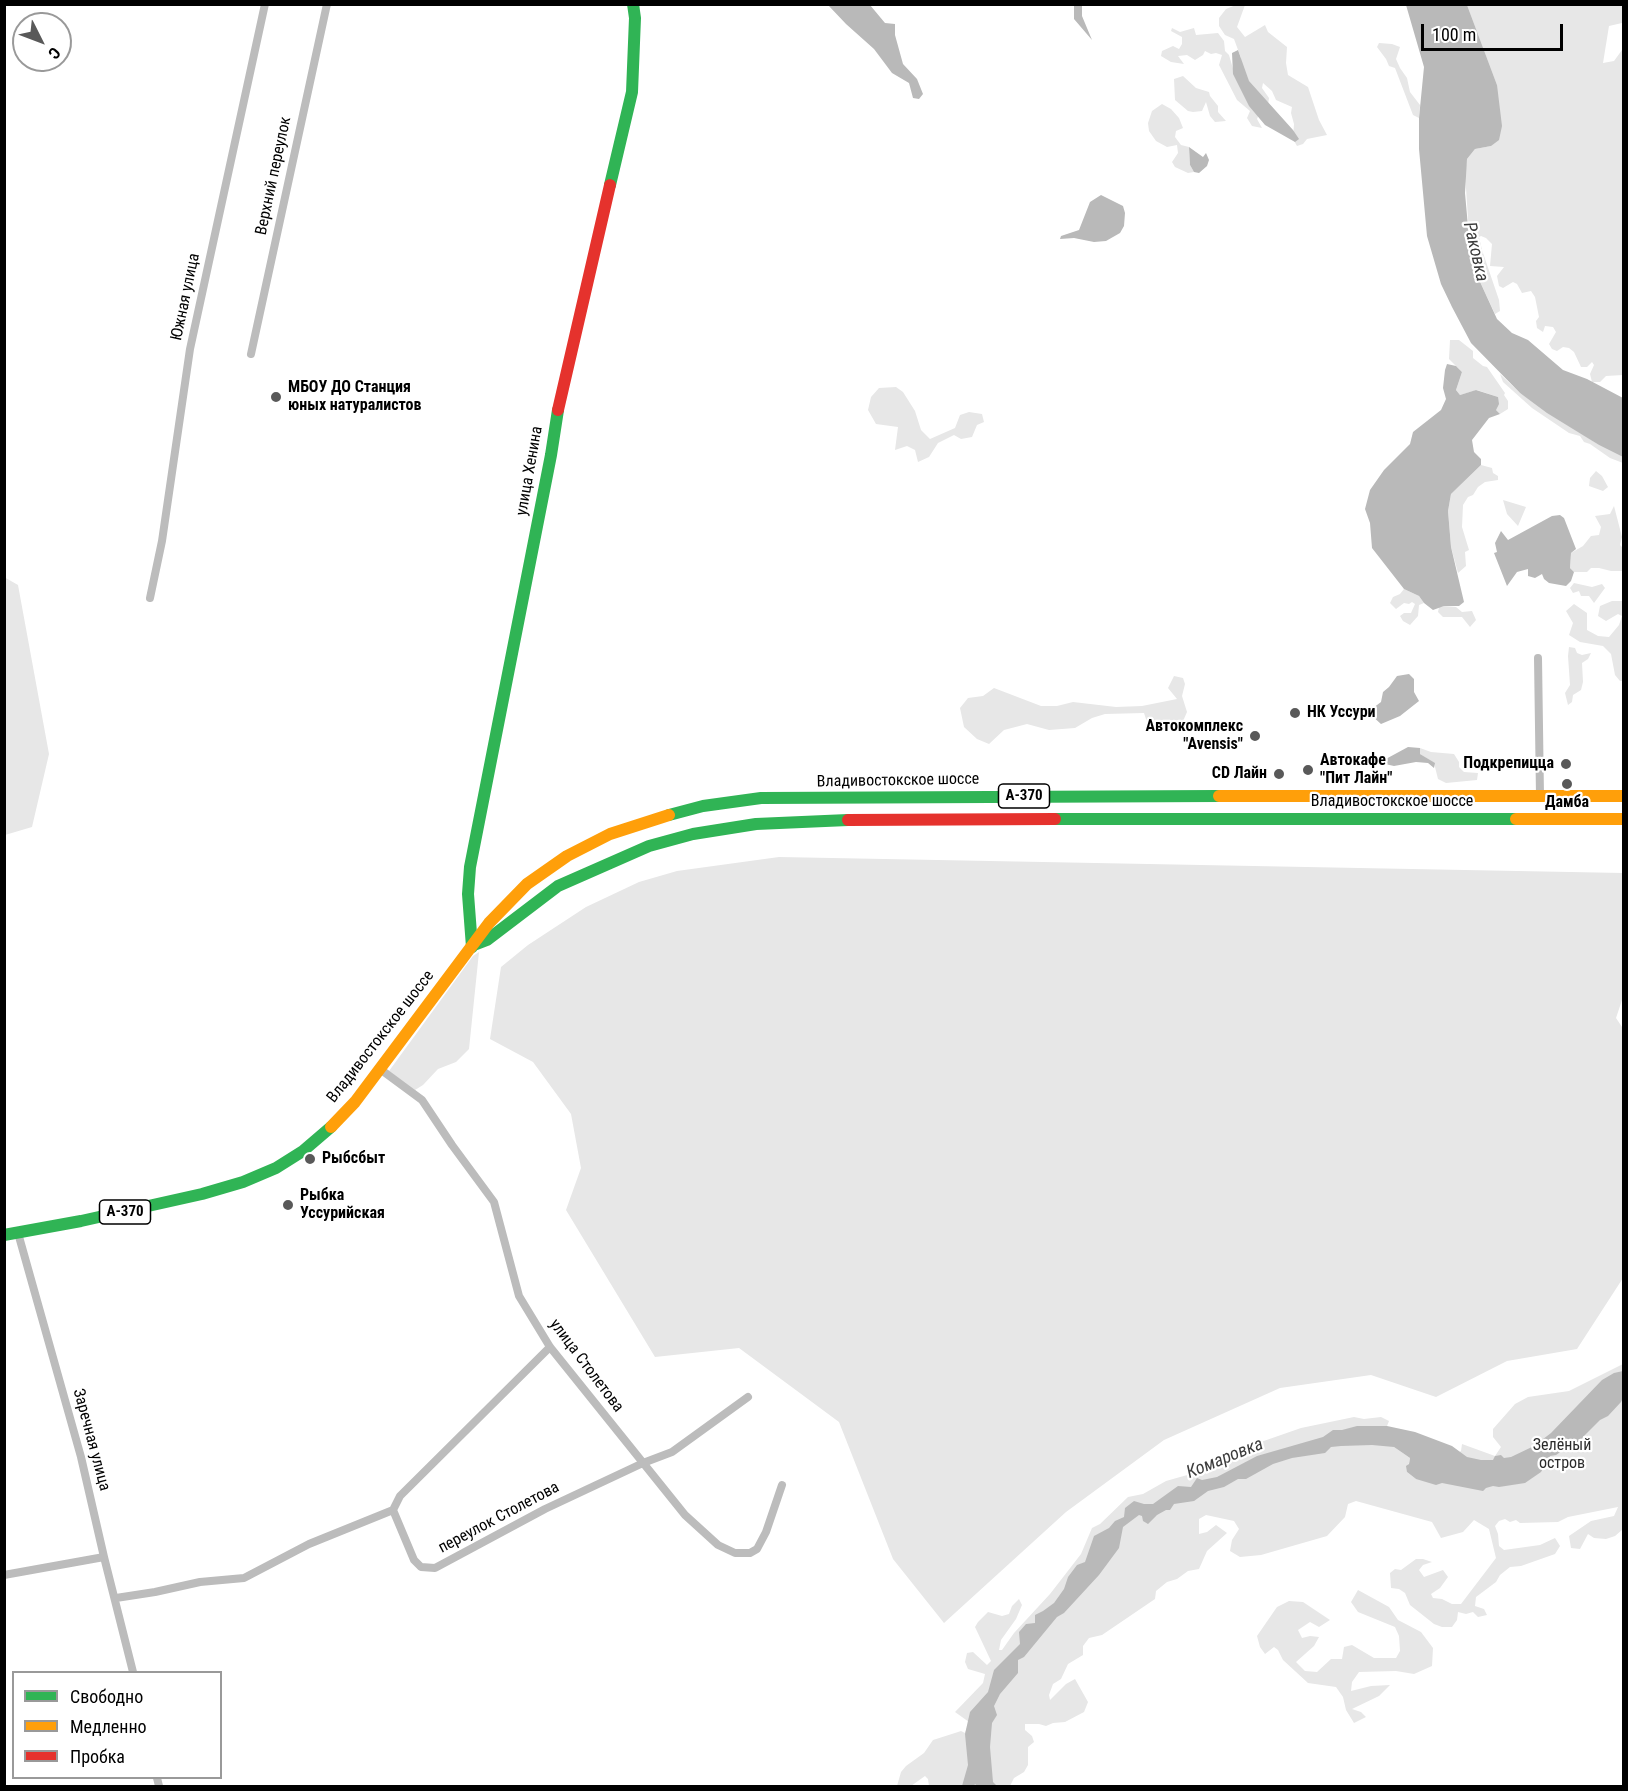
<!DOCTYPE html>
<meta charset="utf-8">
<style>
body{margin:0}
#map{position:relative;width:1628px;height:1791px;overflow:hidden;background:#fff;font-family:"Roboto Condensed",sans-serif}
canvas{display:block}
.frame{position:absolute;inset:0;border:6px solid #000;pointer-events:none}
.legend{position:absolute;left:12px;top:1671px;width:210px;height:108px;box-sizing:border-box;background:#fff;border:2px solid #999;margin:0;padding:8px 10px;list-style:none;font-size:18px;color:#000}
.legend li{display:flex;align-items:center;gap:12px;height:30px}
.legend b{width:30px;border:2px solid #999}
.north{position:absolute;left:12px;top:12px;width:60px;height:60px;box-sizing:border-box;background:#fff;border:2px solid #999;border-radius:50%;rotate:132deg;font-size:16px;font-weight:700;line-height:24px;text-align:center;color:#000}
.north::after{content:'';display:block;margin:auto;width:21px;height:27px;background:#595959;clip-path:polygon(50% 0,100% 100%,50% 72%,0 100%)}
.scale{position:absolute;left:1421px;top:24px;width:142px;height:27px;box-sizing:border-box;border:3px solid #000;border-top:0;padding-left:8px;font-size:18px;line-height:21px;white-space:nowrap;color:#000;-webkit-text-stroke:4px #fff;paint-order:stroke}
</style>
<div id="map">
<canvas width="1628" height="1791"></canvas>
<div class="frame"></div>
<ul class="legend">
<li><b style="height:8px;background:#30b455"></b>Свободно</li>
<li><b style="height:8px;background:#ff9f0a"></b>Медленно</li>
<li><b style="height:8px;background:#e5322d"></b>Пробка</li>
</ul>
<div class="north">С</div>
<div class="scale">100 m</div>
</div>
<script>
const c = document.querySelector('canvas').getContext('2d');
c.lineJoin = 'round';
function paint(path, color) {
  c.fillStyle = color;
  c.fill(path, 'evenodd');
}
function poly(rows) {
  const path = new Path2D();
  for (const r of rows) {
    path.moveTo(r[0], r[1]);
    for (let i = 2; i < r.length; i += 2) path.lineTo(r[i], r[i + 1]);
  }
  return path;
}
function strokePath(path, color, width, dash) {
  c.strokeStyle = color;
  c.lineWidth = width;
  c.lineCap = dash ? 'butt' : 'round';
  c.setLineDash(dash || []);
  c.stroke(path);
}
function label(font, color, halo, rows, align = 'center') {
  c.font = font + ' "Roboto Condensed",sans-serif';
  c.lineWidth = 4.5;
  c.setLineDash([]);
  c.textBaseline = 'middle';
  c.strokeStyle = halo;
  c.fillStyle = color;
  for (const [text, x, y, turn = 0] of rows) {
    c.save();
    c.translate(x, y);
    c.rotate((+turn || 0) * Math.PI / 180);
    c.textAlign = isNaN(turn) ? turn : align;
    if (halo) c.strokeText(text, 0, 0);
    c.fillText(text, 0, 0);
    c.restore();
  }
}
const green = poly([
 [1236,5,1245,5,1237,27,1245,37,1265,25,1268,32,1287,47,1286,63,1288,75,1308,87,1319,120,1327,135,1307,139,1303,144,1297,146,1293,139,1294,124,1291,113,1292,107,1276,100,1272,91,1263,83,1262,88,1269,98,1267,111,1260,112,1257,119,1262,128,1252,126,1247,118,1250,111,1237,100,1219,65,1222,55,1216,53,1211,54,1205,51,1203,55,1195,60,1187,55,1178,56,1184,64,1171,62,1161,56,1162,51,1173,46,1179,49,1182,44,1182,37,1171,31,1172,28,1180,32,1194,28,1196,35,1218,33,1224,41,1225,51,1229,55,1236,79,1241,58,1234,39,1225,35,1219,26,1219,18,1226,9],
 [1467,5,1623,5,1623,24,1622,23,1609,26,1603,63,1614,61,1622,50,1623,42,1623,375,1606,376,1600,382,1592,382,1590,374,1594,365,1592,362,1587,367,1581,367,1574,352,1569,348,1563,347,1557,351,1552,349,1549,344,1556,332,1553,327,1545,326,1543,332,1537,328,1536,321,1539,317,1535,297,1531,291,1522,293,1517,284,1513,282,1503,288,1499,286,1497,276,1504,267,1490,266,1492,244,1486,238,1481,236,1479,237,1482,250,1499,300,1500,311,1495,314,1476,273,1470,249,1465,173,1467,159,1475,149,1491,146,1497,85],
 [1379,43,1392,44,1400,47,1396,59,1400,68,1407,78,1410,92,1420,105,1419,118,1413,115,1395,68,1389,66,1386,59,1377,47],
 [1183,76,1196,88,1209,92,1210,96,1218,106,1218,112,1226,121,1215,122,1210,116,1206,102,1202,111,1193,112,1188,111,1175,100,1174,79],
 [1162,104,1171,109,1179,118,1183,128,1176,131,1175,137,1181,145,1189,147,1190,165,1194,172,1188,173,1175,167,1172,162,1178,153,1177,145,1167,147,1156,141,1149,131,1148,123,1152,111],
 [1450,340,1459,340,1473,351,1473,358,1483,366,1487,367,1505,393,1504,395,1508,401,1508,409,1500,414,1496,410,1498,397,1477,390,1460,395,1456,390,1462,372,1449,359],
 [1500,374,1520,393,1599,445,1623,457,1623,463,1610,458,1590,444,1584,442,1580,436,1569,433,1532,408,1503,382],
 [896,387,903,392,915,411,921,430,930,439,955,428,960,415,969,412,982,414,984,422,977,425,972,437,961,439,954,435,938,443,929,457,918,462,915,450,907,446,895,450,898,427,876,424,868,410,871,397,879,388],
 [1481,465,1492,468,1493,473,1498,476,1498,480,1485,482,1478,487,1473,495,1468,497,1463,505,1462,527,1469,550,1465,552,1466,566,1458,573,1451,547,1448,511,1451,494],
 [1596,471,1602,476,1608,487,1603,491,1589,486,1590,478],
 [1503,500,1526,507,1518,526,1507,514],
 [1614,506,1622,537,1620,545,1623,548,1623,571,1611,571,1599,568,1591,568,1587,572,1574,572,1570,568,1571,553,1583,546,1591,536,1599,535,1601,527,1595,516,1610,514],
 [4,577,18,585,49,754,32,827,5,835],
 [1574,583,1592,587,1602,584,1605,588,1594,603,1589,596,1581,596,1579,591,1573,593,1570,588],
 [1404,589,1419,596,1424,603,1419,605,1418,616,1410,625,1403,621,1400,616,1404,613,1411,613,1415,604,1412,602,1409,604,1404,603,1396,609,1390,603,1393,597,1400,594],
 [1612,601,1623,601,1623,681,1620,681,1615,675,1611,654,1603,646,1580,642,1569,635,1573,623,1566,611,1574,604,1587,613,1587,630,1598,636,1609,637,1619,625,1622,616,1618,614,1606,621,1598,616,1600,606],
 [1444,606,1456,607,1462,612,1472,611,1476,620,1470,627,1462,617,1443,617,1438,612,1439,607],
 [1569,647,1575,648,1577,653,1582,655,1591,653,1588,659,1582,663,1583,682,1581,690,1573,695,1572,702,1568,705,1565,693,1570,685,1568,656],
 [1174,676,1183,678,1185,684,1182,696,1187,712,1180,728,1160,731,1149,728,1144,713,1105,714,1092,718,1075,728,1049,730,1027,724,1004,730,989,744,977,739,964,727,960,708,968,698,983,696,994,688,1041,706,1057,706,1073,702,1116,707,1142,706,1177,699,1168,688],
 [1420,748,1431,752,1454,754,1459,762,1459,767,1464,772,1478,773,1477,780,1446,783,1438,779,1434,763,1420,754],
 [779,857,1623,873,1623,997,1616,1018,1624,1030,1623,1278,1577,1349,1507,1361,1436,1397,1371,1375,1280,1388,1164,1440,1066,1512,944,1623,893,1559,839,1422,739,1348,655,1357,566,1210,581,1168,571,1114,533,1062,490,1039,501,967,528,945,586,907,639,882,677,871],
 [479,952,469,1049,456,1062,438,1069,423,1085,415,1090,389,1071,473,956],
 [1623,1364,1623,1532,1622,1530,1615,1536,1606,1539,1594,1538,1588,1534,1580,1549,1571,1548,1569,1536,1591,1521,1614,1516,1618,1507,1568,1517,1558,1522,1520,1523,1516,1520,1510,1522,1505,1519,1499,1521,1495,1526,1498,1534,1499,1546,1504,1550,1540,1545,1555,1538,1560,1546,1555,1554,1521,1566,1510,1567,1500,1575,1496,1582,1476,1597,1475,1606,1484,1609,1487,1615,1478,1617,1473,1612,1466,1614,1458,1612,1457,1620,1452,1627,1442,1627,1434,1624,1410,1605,1405,1593,1399,1589,1391,1588,1390,1573,1395,1569,1401,1570,1416,1559,1423,1559,1432,1562,1423,1565,1419,1570,1424,1577,1443,1570,1448,1577,1440,1588,1431,1594,1433,1598,1442,1599,1452,1604,1461,1604,1496,1558,1489,1529,1474,1520,1463,1532,1441,1538,1432,1522,1356,1501,1348,1504,1345,1517,1327,1536,1261,1555,1240,1557,1230,1551,1232,1540,1239,1529,1234,1521,1206,1515,1199,1519,1199,1534,1207,1532,1216,1525,1227,1533,1207,1551,1199,1569,1188,1571,1177,1579,1167,1582,1156,1591,1155,1599,1102,1635,1089,1638,1083,1646,1083,1655,1068,1664,1061,1679,1053,1684,1049,1695,1050,1700,1066,1684,1075,1679,1088,1702,1084,1712,1065,1722,1053,1723,1046,1726,1039,1724,1025,1724,1025,1730,1032,1736,1034,1742,1028,1747,1028,1765,1024,1772,1014,1778,1010,1786,929,1786,928,1779,925,1776,911,1786,897,1786,901,1772,906,1766,924,1753,933,1740,955,1733,961,1731,965,1733,969,1722,955,1712,983,1683,985,1674,968,1669,965,1662,967,1653,973,1652,987,1665,991,1661,975,1627,978,1622,988,1612,1002,1616,1009,1614,1012,1606,1019,1599,1022,1605,1016,1619,1001,1640,999,1650,1002,1650,1014,1633,1050,1594,1081,1554,1092,1528,1100,1524,1128,1497,1143,1494,1166,1481,1212,1468,1258,1443,1301,1428,1354,1417,1364,1419,1381,1417,1389,1421,1387,1426,1394,1447,1410,1458,1407,1472,1416,1479,1461,1451,1462,1444,1495,1456,1501,1447,1493,1437,1493,1429,1515,1404,1528,1397,1569,1391],
 [1358,1590,1389,1607,1398,1620,1421,1632,1433,1648,1432,1666,1414,1674,1396,1671,1359,1672,1352,1682,1351,1691,1371,1686,1390,1685,1379,1696,1352,1709,1361,1712,1366,1717,1354,1723,1346,1710,1343,1697,1336,1687,1308,1683,1283,1660,1278,1650,1274,1647,1265,1654,1260,1647,1257,1636,1277,1607,1289,1601,1303,1602,1330,1620,1319,1627,1310,1622,1298,1630,1302,1638,1310,1636,1319,1637,1314,1646,1296,1662,1305,1671,1317,1672,1331,1659,1342,1659,1344,1647,1352,1645,1374,1658,1396,1658,1400,1651,1399,1636,1395,1627,1358,1612,1351,1602]
]);
const water = poly([
 [828,5,870,5,885,23,895,24,895,35,903,64,917,79,923,94,919,99,913,98,909,83,892,73,874,49,846,24],
 [1074,5,1082,5,1082,16,1092,40,1074,19],
 [1406,5,1467,5,1497,85,1502,126,1499,140,1491,146,1475,149,1467,159,1465,193,1470,249,1476,273,1497,319,1512,333,1528,340,1563,370,1587,379,1623,398,1623,457,1599,445,1547,413,1520,393,1471,343,1452,307,1441,284,1427,236,1419,149,1419,118,1424,67],
 [1238,50,1249,81,1293,130,1299,139,1295,142,1265,125,1249,106,1233,74,1232,53],
 [1189,147,1203,157,1206,153,1209,160,1207,166,1199,173,1194,172,1190,165],
 [1101,195,1123,206,1125,213,1124,226,1120,233,1106,241,1094,242,1074,238,1060,239,1061,236,1079,230,1090,202],
 [1447,364,1456,366,1462,372,1456,390,1460,395,1476,390,1498,397,1499,404,1496,410,1500,414,1489,418,1472,440,1474,452,1481,459,1481,465,1451,494,1448,511,1451,547,1464,602,1459,606,1444,606,1433,610,1424,603,1419,596,1404,589,1372,548,1370,523,1365,509,1370,490,1384,470,1410,444,1413,432,1441,410,1446,399,1443,388,1445,370],
 [1560,515,1564,518,1576,549,1571,553,1570,568,1574,572,1571,581,1566,586,1549,583,1544,579,1542,574,1535,578,1528,576,1528,569,1517,572,1507,586,1494,553,1497,552,1495,543,1501,531,1508,540,1552,516],
 [1409,674,1414,679,1414,692,1419,701,1400,716,1381,724,1371,715,1373,708,1381,702,1383,692,1389,687,1397,676],
 [1408,747,1420,748,1420,754,1435,763,1434,768,1428,763,1416,762,1394,766,1385,764,1384,760],
 [1623,1371,1623,1398,1621,1402,1608,1416,1600,1420,1584,1436,1579,1442,1579,1448,1566,1448,1556,1455,1550,1456,1541,1472,1525,1483,1499,1487,1493,1486,1486,1488,1483,1491,1442,1483,1436,1485,1416,1479,1407,1472,1406,1466,1409,1464,1410,1458,1394,1447,1372,1445,1341,1446,1331,1447,1325,1453,1292,1458,1273,1464,1246,1479,1238,1479,1224,1487,1208,1491,1194,1501,1174,1504,1170,1510,1166,1510,1157,1515,1148,1524,1143,1521,1142,1516,1139,1515,1123,1527,1119,1548,1099,1575,1064,1613,1057,1617,1024,1657,1018,1660,1018,1673,1000,1694,994,1706,997,1715,992,1723,990,1747,993,1782,997,1786,977,1786,975,1784,974,1786,962,1786,968,1765,965,1734,970,1712,988,1692,994,1670,1020,1644,1019,1632,1026,1624,1035,1623,1035,1615,1043,1611,1054,1603,1064,1589,1068,1577,1077,1565,1085,1562,1094,1536,1109,1528,1115,1521,1124,1517,1125,1508,1134,1501,1144,1504,1153,1504,1178,1486,1191,1487,1197,1478,1202,1480,1217,1477,1257,1456,1323,1437,1333,1430,1342,1430,1357,1426,1387,1426,1415,1432,1452,1446,1467,1457,1481,1460,1493,1460,1495,1456,1501,1455,1504,1458,1511,1457,1534,1446,1551,1433,1602,1380,1614,1373]
]);
const street = poly([
 [251,354,327,4],
 [150,598,162,541,190,349,265,4],
 [1538,658,1540,796],
 [380,1069,422,1100,452,1145,494,1202,519,1296,550,1347,685,1515,718,1545,735,1553,750,1553,757,1549,766,1532,782,1485],
 [550,1347,400,1496,393,1510,414,1560,421,1567,435,1568,545,1509,643,1463,672,1452,748,1397],
 [104,1557,133,1672],
 [4,1575,104,1557,81,1457,18,1233],
 [116,1598,155,1592,200,1582,244,1578,309,1544,393,1510],
 [157,1778,159,1786]
]);
const fast = poly([
 [610,185,632,92,635,18,633,4],
 [669,815,703,806,761,798,1219,796],
 [1055,819,1516,819],
 [474,945,487,940,558,886,649,846,693,834,756,824,848,820],
 [472,947,468,894,470,867,551,455,558,410],
 [4,1235,81,1221,202,1194,243,1182,276,1168,303,1151,331,1127]
]);
const slow = poly([
 [1219,796,1624,796],
 [1516,819,1624,819],
 [331,1127,355,1102,489,923,527,884,567,856,610,834,669,815]
]);
const jam = poly([
 [558,410,610,185],
 [848,820,1055,819]
]);
const markers = [
 [276,397,6,"#595959"],
 [1295,713,6,"#595959"],
 [1255,736,6,"#595959"],
 [1566,764,6,"#595959"],
 [1308,770,6,"#595959"],
 [1279,774,6,"#595959"],
 [1567,784,6,"#595959"],
 [310,1159,6,"#595959"],
 [288,1205,6,"#595959"]
];
const shields = [
 [1024,796,51],
 [125,1212,51]
];
const shieldNames = [
 ["А-370",1024,796],
 ["А-370",125,1212]
];
const streetNames = [
 ["Верхний переулок",274,176,-78],
 ["Южная улица",186,297,-78],
 ["улица Хенина",530,471,-80],
 ["Владивостокское шоссе",898,781,-1],
 ["Владивостокское шоссе",1392,802],
 ["Владивостокское шоссе",381,1037,-52],
 ["улица Столетова",586,1366,53],
 ["Заречная улица",91,1440,75],
 ["переулок Столетова",499,1518,-28]
];
const poiNames = [
 ["МБОУ ДО Станция",288,388],
 ["юных натуралистов",288,406],
 ["НК Уссури",1307,713],
 ["Автокомплекс",1243,727,"right"],
 ["\"Avensis\"",1243,745,"right"],
 ["Автокафе",1320,761],
 ["\"Пит Лайн\"",1320,779],
 ["Подкрепицца",1554,764,"right"],
 ["CD Лайн",1267,774,"right"],
 ["Дамба",1567,803,"center"],
 ["Рыбсбыт",322,1159],
 ["Рыбка",300,1196],
 ["Уссурийская",300,1214]
];
const parkNames = [
 ["Зелёный",1562,1446],
 ["остров",1562,1464]
];
const waterNames = [
 ["Раковка",1475,252,77],
 ["Комаровка",1225,1459,-22]
];
paint(green, '#e7e7e7');
paint(water, '#b9b9b9');
strokePath(street, '#bcbcbc', 8);
strokePath(fast, '#30b455', 12);
strokePath(slow, '#ff9f0a', 12);
strokePath(jam, '#e5322d', 12);
for (const [x, y, r, color] of markers) {
  const dot = new Path2D();
  dot.arc(x, y, r, 0, 2 * Math.PI);
  c.fillStyle = color;
  c.fill(dot);
  strokePath(dot, '#fff', 2);
}
for (const [x, y, w] of shields) {
  const box = new Path2D();
  box.roundRect(x - w / 2, y - 12, w, 24, 4.5);
  c.fillStyle = '#fff';
  c.fill(box);
  strokePath(box, '#000', 1.5);
}
label('bold 15px', '#000', null, shieldNames);
label('16px', '#000', '#fff', streetNames);
label('bold 16px', '#000', '#fff', poiNames, 'left');
label('16px', '#2b2b2b', '#fff', parkNames);
label('italic 18px', '#3c3c3c', '#fff', waterNames);
</script>
